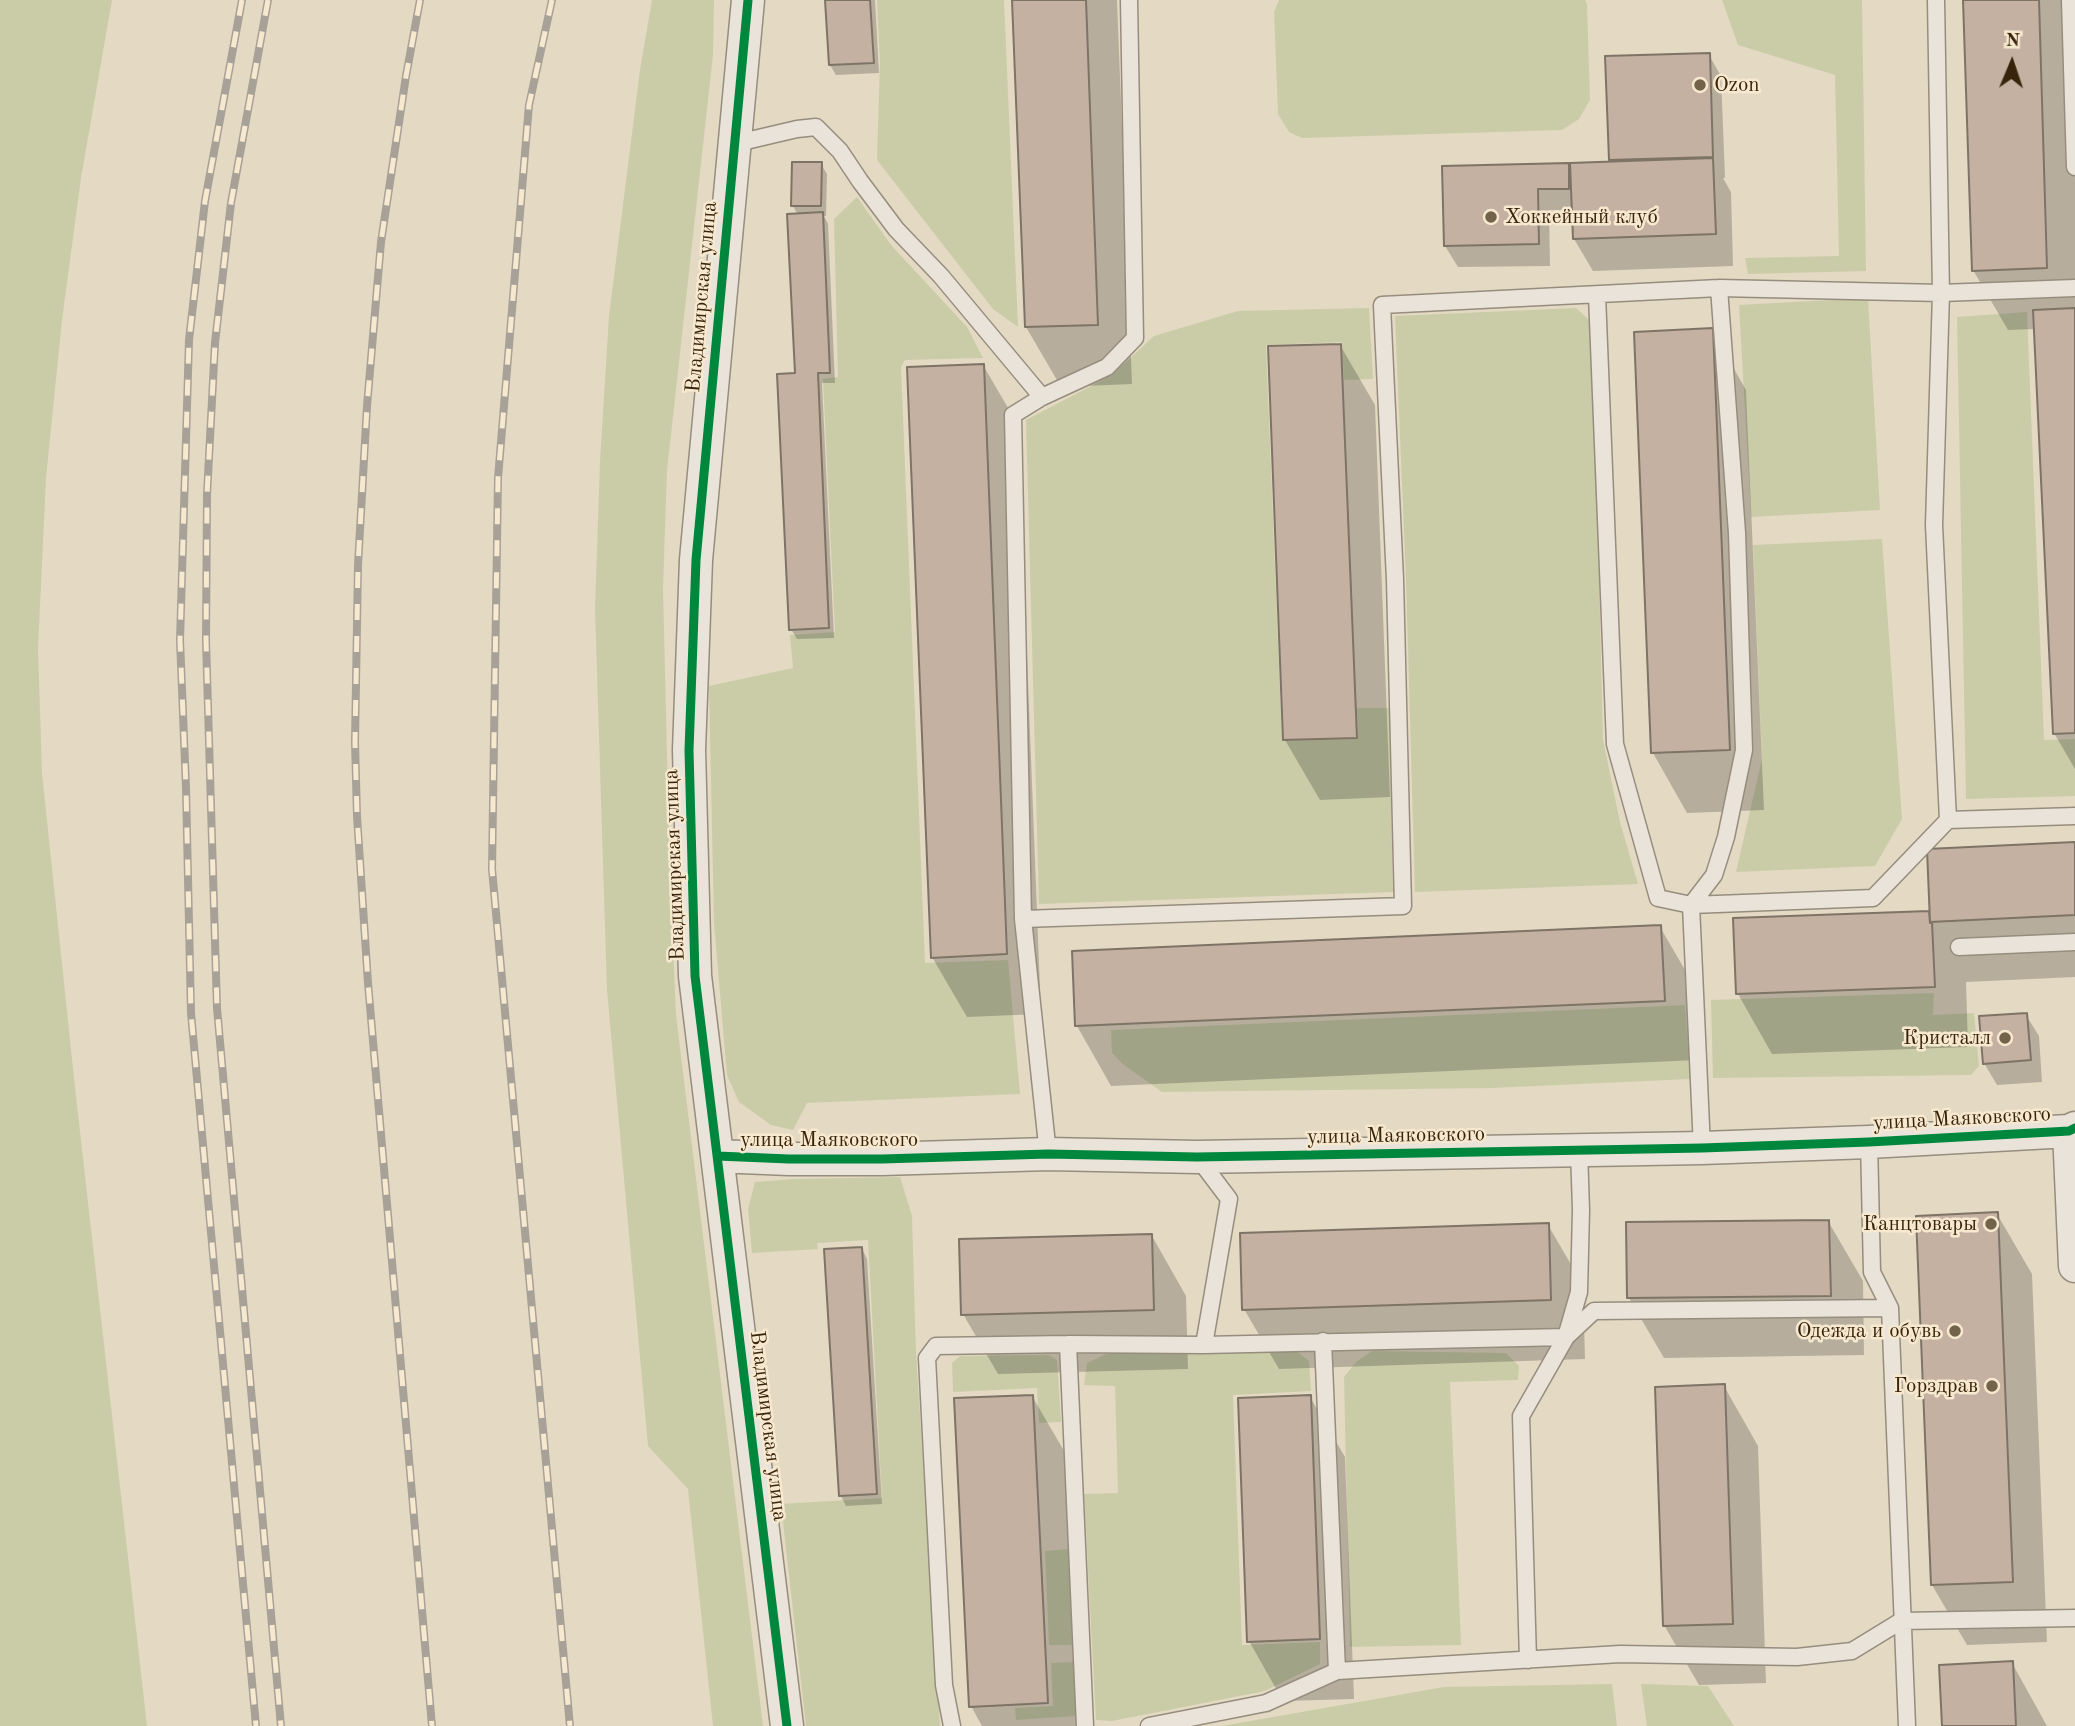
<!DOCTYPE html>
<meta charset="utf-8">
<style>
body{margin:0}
#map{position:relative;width:2075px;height:1726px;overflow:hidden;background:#e4d9c3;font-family:"Old Standard TT",serif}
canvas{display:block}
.north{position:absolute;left:1977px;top:28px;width:70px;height:70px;-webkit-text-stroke:5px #f7e9d0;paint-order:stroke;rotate:2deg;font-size:19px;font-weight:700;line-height:28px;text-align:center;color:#38240b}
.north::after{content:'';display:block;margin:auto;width:24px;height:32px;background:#38240b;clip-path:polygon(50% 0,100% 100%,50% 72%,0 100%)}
</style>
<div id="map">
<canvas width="2075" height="1726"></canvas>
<div class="north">N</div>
</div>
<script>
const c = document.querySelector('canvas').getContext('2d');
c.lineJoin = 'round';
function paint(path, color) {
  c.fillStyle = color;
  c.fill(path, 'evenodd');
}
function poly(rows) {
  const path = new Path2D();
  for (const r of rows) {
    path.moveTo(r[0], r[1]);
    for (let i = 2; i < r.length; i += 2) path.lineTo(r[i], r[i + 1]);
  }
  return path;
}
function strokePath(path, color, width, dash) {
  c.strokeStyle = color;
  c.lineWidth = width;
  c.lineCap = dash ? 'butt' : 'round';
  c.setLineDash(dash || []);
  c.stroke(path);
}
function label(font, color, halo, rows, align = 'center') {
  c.font = font + ' "Old Standard TT",serif';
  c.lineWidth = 5;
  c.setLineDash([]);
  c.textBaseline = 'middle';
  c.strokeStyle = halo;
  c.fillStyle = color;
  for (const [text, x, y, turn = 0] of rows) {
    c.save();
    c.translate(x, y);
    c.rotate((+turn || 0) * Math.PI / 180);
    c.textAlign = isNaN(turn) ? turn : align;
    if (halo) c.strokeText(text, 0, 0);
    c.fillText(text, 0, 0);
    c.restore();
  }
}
const green = poly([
 [0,0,112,0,81,178,62,320,46,478,38,649,42,773,74,1078,147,1726,0,1726],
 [652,0,714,0,713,55,667,471,663,588,670,880,676,1015,763,1726,713,1726,688,1489,648,1446,607,990,595,609,600,461,609,316,640,70],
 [877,0,1004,0,1018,327,993,309,877,160,880,62],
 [1279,0,1585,0,1587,4,1590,100,1579,119,1562,130,1302,138,1289,132,1278,114,1274,12],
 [1722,0,1862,0,1866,271,1748,274,1745,258,1839,256,1835,75,1738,45],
 [857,197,891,245,967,327,983,358,905,360,901,367,925,963,1008,960,1020,1094,807,1103,793,1130,771,1125,739,1102,727,1075,714,923,709,686,793,668,790,635,835,632,823,379,838,377,834,219],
 [1868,298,1880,510,1751,517,1739,305],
 [1369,308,1373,379,1344,380,1342,342,1266,345,1282,741,1358,739,1357,708,1389,708,1393,892,1039,904,1026,420,1112,375,1154,336,1238,311],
 [1576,308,1589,320,1596,451,1603,740,1620,822,1638,884,1415,892,1406,580,1395,316],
 [2027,312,2044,740,2075,739,2075,796,1966,799,1957,317],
 [1882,539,1902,819,1875,866,1736,872,1762,759,1753,545],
 [1934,993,1933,1015,1974,1013,1979,1066,1971,1075,1713,1078,1711,1000],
 [1685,1005,1690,1079,1492,1088,1162,1092,1124,1065,1112,1053,1111,1030],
 [900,1177,912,1216,916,1353,940,1726,806,1726,781,1504,882,1498,868,1240,817,1243,818,1249,752,1253,748,1209,755,1182,793,1179],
 [1295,1350,1309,1361,1311,1391,1233,1395,1242,1645,1320,1642,1320,1664,1265,1691,1112,1721,1096,1720,1084,1494,1118,1493,1115,1386,1084,1385,1087,1363,1106,1354,1151,1351,1204,1354],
 [1372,1351,1506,1353,1519,1366,1518,1380,1450,1382,1461,1645,1350,1647,1344,1377,1356,1362],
 [1048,1355,1057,1360,1061,1422,1039,1423,1037,1388,953,1392,952,1363,960,1356],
 [1069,1549,1072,1645,1049,1645,1045,1551],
 [1074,1662,1077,1716,1016,1720,1015,1708,1053,1706,1051,1663],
 [1612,1684,1617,1726,1222,1726,1444,1687],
 [1641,1684,1708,1686,1734,1726,1647,1726]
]);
const shadow = poly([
 [827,0,875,0,879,73,836,75,830,65],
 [1014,0,1117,0,1132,384,1061,387,1026,327],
 [1965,0,2070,0,2075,155,2075,769,2054,733,2036,329,2008,330,1973,270],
 [1709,55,1721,76,1725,178,1723,178,1731,192,1733,266,1593,271,1574,239,1573,210,1549,210,1550,266,1458,267,1445,246,1568,165,1572,173,1612,163,1610,160,1606,58],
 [821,164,827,174,826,216,824,216,828,224,835,383,822,383,834,638,797,639,791,629,798,215,793,206],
 [1712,330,1746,390,1764,810,1687,813,1653,753],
 [1340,345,1375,405,1390,797,1320,800,1285,740,1270,348],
 [983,365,1018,425,1041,1014,967,1017,932,957],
 [2075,844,2075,977,1966,982,1968,1047,1772,1054,1738,994,1735,920,1932,913],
 [1660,927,1695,987,1698,1060,1111,1086,1077,1026],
 [2026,1015,2039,1036,2042,1082,1997,1085,1984,1063],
 [1997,1214,2032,1274,2047,1642,1967,1645,1932,1585],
 [1828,1221,1863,1281,1864,1355,1664,1358,1629,1298],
 [1548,1225,1583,1285,1585,1359,1279,1369,1244,1309],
 [1152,1236,1186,1296,1188,1369,998,1374,963,1314],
 [862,1249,867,1259,882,1504,846,1506,841,1496],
 [1724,1386,1758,1446,1766,1683,1699,1685,1664,1625],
 [1032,1396,1067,1456,1080,1726,982,1726,971,1706],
 [1310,1397,1345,1457,1354,1699,1283,1701,1249,1641],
 [2012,1663,2047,1726,1944,1726]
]);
const building = poly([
 [825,0,870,0,874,63,829,65,825,0],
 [1012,0,1086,0,1098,325,1025,327,1012,0],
 [1963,0,2039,0,2047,268,1972,271,1963,0],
 [1710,53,1713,157,1609,160,1605,56,1710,53],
 [1713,158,1716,234,1573,239,1570,163,1713,158],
 [792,162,822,162,821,206,791,206,792,162],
 [1569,163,1569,189,1538,189,1539,244,1444,246,1442,166,1569,163],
 [823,212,830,373,818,373,829,628,789,630,777,374,795,373,787,214,823,212],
 [2075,308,2075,733,2053,734,2033,310,2075,308],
 [1713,328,1730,750,1651,753,1634,332,1713,328],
 [1341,344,1357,738,1283,740,1268,346,1341,344],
 [984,364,1007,954,931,958,907,367,984,364],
 [2075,842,2075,915,1930,922,1927,849,2075,842],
 [1929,911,1930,923,1932,922,1935,987,1736,994,1733,918,1929,911],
 [1661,925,1665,1001,1075,1026,1072,951,1661,925],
 [2027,1013,2031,1060,1983,1064,1979,1016,2027,1013],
 [1998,1212,2013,1582,1931,1585,1916,1216,1998,1212],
 [1829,1220,1831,1296,1627,1298,1626,1222,1829,1220],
 [1549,1223,1551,1300,1242,1310,1240,1233,1549,1223],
 [1152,1234,1154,1310,961,1315,959,1239,1152,1234],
 [862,1247,877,1494,839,1496,824,1249,862,1247],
 [1725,1384,1733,1624,1663,1626,1655,1387,1725,1384],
 [1033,1395,1048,1703,969,1707,954,1398,1033,1395],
 [1311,1395,1320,1639,1247,1642,1238,1398,1311,1395],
 [2013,1661,2016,1726,1942,1726,1939,1665,2013,1661]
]);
const service = poly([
 [2070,0,2075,167],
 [733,144,797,129,816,127,840,151,860,181,896,229,941,276,1042,397],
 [1597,295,1615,744,1658,898,1691,905,1714,875,1726,837,1744,750,1737,533,1719,288,1941,293,2075,288],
 [1948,820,2075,816],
 [1023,919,1013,415,1042,397,1107,367,1135,338,1129,0],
 [1959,947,2075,942],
 [1869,1142,1872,1272,1890,1308],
 [1702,1148,1691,905,1873,898,1948,820,1934,525,1941,293,1936,0],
 [1048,1154,1023,919,1403,906,1395,580,1382,305,1719,288],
 [1198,1158,1229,1199,1204,1345],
 [1323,1341,1337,1671],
 [1528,1660,1521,1416,1566,1337,1594,1311,1890,1308,1907,1726],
 [952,1726,944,1685,927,1358,936,1346,1068,1344],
 [1085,1726,1068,1344,1204,1345,1566,1337,1579,1292,1581,1210,1579,1150],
 [1149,1726,1266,1703,1337,1671,1620,1654,1797,1657,1852,1651,1901,1621,2075,1618]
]);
const minor = poly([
 [748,0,696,560,689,750,695,976,787,1726],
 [2069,1131,2075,1266],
 [717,1156,789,1159,882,1159,1048,1154,1197,1157,1702,1148,1869,1142,2069,1131,2075,1128]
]);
const rail = poly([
 [242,0,205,201,189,340,180,640,186,788,191,1013,256,1726],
 [268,0,231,203,215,343,207,495,206,640,217,1008,281,1726],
 [420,0,406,76,381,242,367,406,358,565,355,742,357,816,368,983,432,1726],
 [552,0,529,105,498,478,492,869,570,1726]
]);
const cycleway = poly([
 [748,0,696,560,689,750,695,976,787,1726],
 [717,1156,789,1159,882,1159,1048,1154,1197,1157,1702,1148,1869,1142,2069,1131,2075,1128]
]);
const markers = [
 [1700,85,7,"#74634b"],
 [1491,217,7,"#74634b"],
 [2005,1038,7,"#74634b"],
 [1991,1224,7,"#74634b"],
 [1955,1331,7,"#74634b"],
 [1992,1386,7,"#74634b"]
];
const poiNames = [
 ["Ozon",1714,85,"left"],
 ["Хоккейный клуб",1505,217,"left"],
 ["Кристалл",1991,1038],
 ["Канцтовары",1977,1224],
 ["Одежда и обувь",1941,1331],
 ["Горздрав",1978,1386]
];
const streetNames = [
 ["Владимирская улица",702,297,-85],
 ["Владимирская улица",675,865,-92],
 ["улица Маяковского",1962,1119,-3],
 ["улица Маяковского",1396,1136,-1],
 ["улица Маяковского",829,1140],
 ["Владимирская улица",768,1426,83]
];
paint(green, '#cacca8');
paint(shadow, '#0003');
paint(building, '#c5b1a1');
strokePath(building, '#7d7466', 2);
strokePath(service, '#968d7e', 19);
strokePath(minor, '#968d7e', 35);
strokePath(service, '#e9e3d9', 16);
strokePath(minor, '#e9e3d9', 32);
strokePath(rail, '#a8a197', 8);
strokePath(rail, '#f7e9d0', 5, [16]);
strokePath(cycleway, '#00873e', 9);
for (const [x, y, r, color] of markers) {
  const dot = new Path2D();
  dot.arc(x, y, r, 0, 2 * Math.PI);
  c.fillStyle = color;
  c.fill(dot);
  strokePath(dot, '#f7e9d0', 2.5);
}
label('21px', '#38240b', '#f7e9d0', poiNames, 'right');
label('21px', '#38240b', '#f7e9d0', streetNames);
</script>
